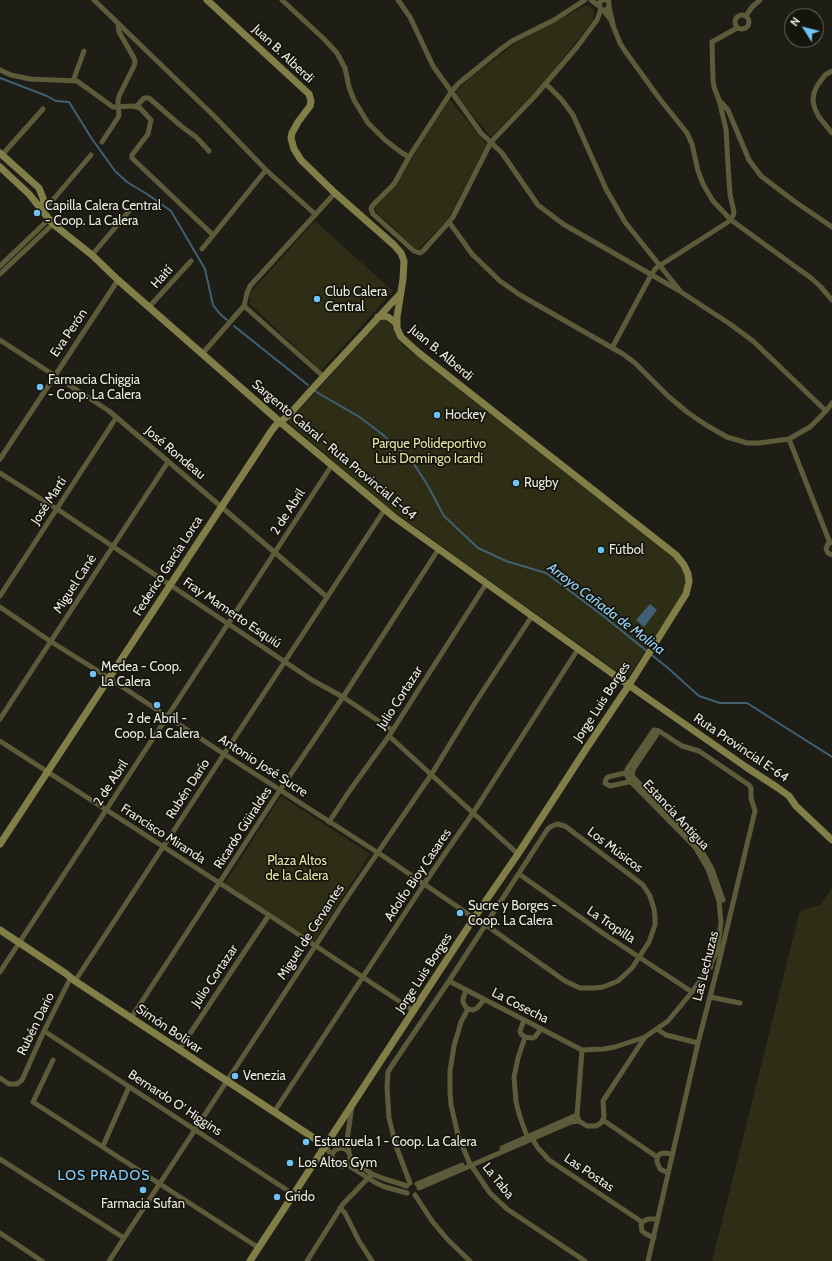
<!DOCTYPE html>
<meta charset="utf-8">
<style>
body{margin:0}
#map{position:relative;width:832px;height:1261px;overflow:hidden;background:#1e1e16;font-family:Cabin,sans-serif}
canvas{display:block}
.north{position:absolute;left:784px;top:8px;width:40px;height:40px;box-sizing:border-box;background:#15150d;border:1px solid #6a6a63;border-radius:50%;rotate:306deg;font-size:11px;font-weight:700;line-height:16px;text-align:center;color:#eaeae4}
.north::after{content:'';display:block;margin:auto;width:14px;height:18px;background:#6fc2f4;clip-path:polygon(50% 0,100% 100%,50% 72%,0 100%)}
</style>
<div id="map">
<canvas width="832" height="1261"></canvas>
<div class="north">N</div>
</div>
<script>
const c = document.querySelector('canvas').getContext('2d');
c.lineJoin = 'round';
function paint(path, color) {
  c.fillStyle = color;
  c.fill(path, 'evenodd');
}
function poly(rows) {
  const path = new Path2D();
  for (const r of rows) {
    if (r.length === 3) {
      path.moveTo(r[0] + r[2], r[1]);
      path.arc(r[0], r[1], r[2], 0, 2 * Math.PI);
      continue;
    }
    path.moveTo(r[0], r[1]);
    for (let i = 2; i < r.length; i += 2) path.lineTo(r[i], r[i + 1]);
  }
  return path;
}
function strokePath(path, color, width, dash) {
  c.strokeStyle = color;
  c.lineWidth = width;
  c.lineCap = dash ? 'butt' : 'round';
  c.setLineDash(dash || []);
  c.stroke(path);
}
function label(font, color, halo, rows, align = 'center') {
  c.font = font + ' Cabin,sans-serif';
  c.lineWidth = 3.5;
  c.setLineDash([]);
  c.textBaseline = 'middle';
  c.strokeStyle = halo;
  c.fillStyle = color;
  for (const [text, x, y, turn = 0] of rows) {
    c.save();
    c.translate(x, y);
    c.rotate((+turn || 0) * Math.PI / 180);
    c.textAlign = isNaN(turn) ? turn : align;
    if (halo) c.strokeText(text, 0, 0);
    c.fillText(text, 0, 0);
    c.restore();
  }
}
const green = poly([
 [586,5,593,8,594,11,593,20,543,84,492,136,490,136,456,94,457,90,471,77,516,43],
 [449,99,487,144,449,218,419,249,416,249,375,211,375,207,387,195,394,187],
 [315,221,393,291,321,371,250,304,249,294],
 [383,318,390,322,392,325,398,340,404,346,674,557,684,569,686,587,679,600,629,676,625,677,469,566,389,508,288,422],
 [281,796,370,854,314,942,224,884],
 [832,888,832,1261,712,1261,800,911,820,905]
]);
const water = poly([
 [650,604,657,610,644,627,636,620]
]);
const stream = poly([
 [0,78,47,96,56,101,69,102,92,139,115,171,127,182,147,194,171,211,205,269,213,305,220,314,227,320],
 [234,326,308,385],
 [315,391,323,396,358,416,382,434,412,461,428,486,444,516,478,548,506,561,546,573,602,615,668,668,699,696,720,703,747,703,832,757]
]);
const street = poly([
 [94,0,214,116,266,170,315,214],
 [282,0,325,40,337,53,345,68,349,87,354,100,368,123,385,140,402,153,409,157],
 [398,0,410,17,433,66,481,133,502,153,538,205,563,224,678,290],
 [585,0,554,20,512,41,501,49,459,83,451,92,409,157,394,184,372,206,371,209,373,214,414,251,420,253,423,251,449,222,453,217,491,142,535,96,577,47,597,20,601,9],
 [591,0,599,6],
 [603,0,600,2,599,6,601,9,603,10,607,10,609,5,609,2,606,0],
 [603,10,611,20,614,28,609,7],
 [742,22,7],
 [746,16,752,7,760,0],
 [614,28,620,43,625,51,659,98,687,133,692,144,698,171,703,184,713,201,731,220,811,278,820,286,832,300],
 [737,28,712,42,713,80,714,87,719,100,728,110,749,160,761,176,794,201,832,227],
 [0,70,11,75,30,79,77,81,113,107,133,106,140,108,151,120,148,134,132,155,132,158,213,235],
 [832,71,825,75,817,86,814,93,813,101,815,109,819,117,832,133],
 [73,81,84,51],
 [546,84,562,100,573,115,606,189,625,222,681,292,730,324,753,341,826,411],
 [137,106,144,98,149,98,181,126,196,137,209,151],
 [102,142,119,116,118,101,119,96,134,66,135,62,134,58,119,32,118,23],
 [2,155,43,109],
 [43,210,52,201,91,155],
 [449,222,472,254,500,281,520,295,623,354,635,363,668,396,687,412,706,425,727,437,747,443,759,443,789,439,810,427,826,411,832,403],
 [202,249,266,170],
 [92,255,135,204],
 [0,266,49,219],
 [0,274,53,224],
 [244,306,324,377],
 [149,307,191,261],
 [0,340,109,411,327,597],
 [612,348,651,275,656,268,728,222,733,216,734,212,730,194,728,165,726,129,719,100],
 [202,354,244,306,247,293,250,286,335,193],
 [789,439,830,543],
 [0,459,118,280],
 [0,473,57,509,312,680,343,697,392,730],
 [832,542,828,544,826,549,828,553,832,555],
 [0,596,116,418],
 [0,607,50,641,109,678,224,754,383,856,474,918],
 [0,719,168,462],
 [659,731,634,768,632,774,633,777,699,846,712,869,723,900],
 [389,736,518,854],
 [0,741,269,915,414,1011],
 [629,772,608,777,606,779,605,783,610,786,633,781],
 [329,822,348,793,389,736,486,584],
 [519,874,604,934,692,992],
 [0,972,332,465],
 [75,981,385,509],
 [449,981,582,1050,604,1049,615,1047,645,1037],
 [466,990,463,999,463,1002,465,1006,468,1009,473,1010,477,1008,484,1000],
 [710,997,740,1003],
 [468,1009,461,1022,454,1046,450,1071,450,1092,451,1105,458,1135,469,1162,490,1193,507,1209,585,1261],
 [131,1018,280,790,343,697,438,550],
 [524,1020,520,1031,521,1034,525,1037,532,1038,535,1037,541,1029],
 [657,1029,666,1035,698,1043],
 [44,1031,293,1194],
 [525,1037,518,1058,514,1077,516,1102,520,1117,528,1139],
 [179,1050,269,915],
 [53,1060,33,1102,259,1248],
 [0,1078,9,1084,17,1084,22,1080,44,1031,71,977],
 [274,1112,424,884,473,813,578,649],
 [577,1115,579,1121,587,1126,596,1126,601,1123,604,1117,603,1101,605,1098,645,1037,668,1021,692,992,709,968,711,967],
 [577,1115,582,1050],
 [603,1120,657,1157],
 [531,1137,538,1148,549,1160,642,1222],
 [103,1146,129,1087],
 [326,1146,333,1159],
 [502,1148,577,1115],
 [341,1157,9],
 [349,1152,347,1140,352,1106],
 [350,1158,372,1174,385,1179,407,1186],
 [0,1159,124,1238],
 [346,1164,376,1183,385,1187,407,1193],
 [668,1173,660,1169,657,1162,657,1157,660,1154,664,1153,673,1154],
 [410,1183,396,1146,389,1118,387,1087,388,1072,391,1067,449,981,547,830,550,827,557,824,565,826,638,881,643,885,650,896,654,909,655,917,655,925,649,942,632,968,618,981,603,987,594,988,580,988,565,981,486,925],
 [417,1184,462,1165],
 [419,1188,571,1122,579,1121],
 [415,1195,432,1221,448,1240,470,1261],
 [340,1208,345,1213,359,1241,372,1261],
 [0,1233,42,1261],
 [654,1238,646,1234,642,1231,641,1225,642,1222,648,1219,658,1219],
 [109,1261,350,893,431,775,475,703,532,616],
 [307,1261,343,1204,372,1174],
 [648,1261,698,1043,718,966,755,811,751,798,751,788,749,785,699,751,682,746,659,731,654,730,628,768,626,772,627,776,630,781,695,847,708,869,719,901,721,923,717,951,709,968]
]);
const secondary = poly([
 [207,0,309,94,311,101,310,106,298,122,292,133,291,138,294,149,301,160,335,193,394,245,401,253,404,261,403,279,397,317,397,328,401,337,419,353,676,555,684,565,688,574,689,582,686,594,629,685,586,749,518,854,474,918,250,1261],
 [0,153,39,188,43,198,44,204,43,210],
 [0,167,29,194,53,224,92,255,118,280,280,422,394,517,620,679,746,767,778,788,789,796,796,806,832,840],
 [378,317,385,316,388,317,395,322,397,326],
 [0,844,272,430,276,425,288,416,315,386,399,295],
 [0,930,65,973,75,981,110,1004,326,1146]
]);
const markers = [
 [37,213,4,"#6fc2f4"],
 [317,299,4,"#6fc2f4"],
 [40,387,4,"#6fc2f4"],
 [437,415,4,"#6fc2f4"],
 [516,483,4,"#6fc2f4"],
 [601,550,4,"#6fc2f4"],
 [93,674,4,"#6fc2f4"],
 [157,705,4,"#6fc2f4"],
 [460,913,4,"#6fc2f4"],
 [235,1076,4,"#6fc2f4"],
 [306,1142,4,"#6fc2f4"],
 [290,1163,4,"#6fc2f4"],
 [143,1190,4,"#6fc2f4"],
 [277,1197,4,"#6fc2f4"]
];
const streetNames = [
 ["Juan B. Alberdi",283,54,43],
 ["Haití",162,277,-48],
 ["Eva Perón",69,333,-56],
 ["Juan B. Alberdi",441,353,40],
 ["Sargento Cabral - Ruta Provincial E-64",334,450,40],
 ["José Rondeau",175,453,40],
 ["José Martí",49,501,-57],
 ["2 de Abril",288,512,-57],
 ["Federico García Lorca",168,566,-57],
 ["Miguel Cané",75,584,-57],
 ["Fray Mamerto Esquiú",232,613,34],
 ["Julio Cortazar",400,698,-57],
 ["Jorge Luis Borges",602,702,-57],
 ["Ruta Provincial E-64",741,748,34],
 ["Antonio José Sucre",263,766,33],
 ["2 de Abril",111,783,-57],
 ["Rubén Darío",188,789,-57],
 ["Estancia Antigua",676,815,47],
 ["Ricardo Güiraldes",243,828,-57],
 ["Francisco Miranda",163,834,33],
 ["Los Músicos",615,850,37],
 ["Adolfo Bioy Casares",418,875,-56],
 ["La Tropilla",611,925,34],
 ["Miguel de Cervantes",311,932,-57],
 ["Las Lechuzas",706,966,-76],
 ["Jorge Luis Borges",424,973,-57],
 ["Julio Cortazar",215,976,-56],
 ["La Cosecha",520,1006,27],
 ["Rubén Dario",36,1024,-64],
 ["Simón Bolívar",169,1029,34],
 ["Bernardo O' Higgins",175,1103,33],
 ["Las Postas",589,1173,34],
 ["La Taba",498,1181,51]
];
const poiNames = [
 ["Capilla Calera Central",45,206],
 ["- Coop. La Calera",45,221],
 ["Club Calera",325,292],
 ["Central",325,307],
 ["Farmacia Chiggia",48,380],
 ["- Coop. La Calera",48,395],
 ["Hockey",445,415],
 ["Rugby",524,483],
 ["Fútbol",609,550],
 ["Medea - Coop.",101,667],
 ["La Calera",101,682],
 ["2 de Abril -",157,719,"center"],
 ["Coop. La Calera",157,734,"center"],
 ["Sucre y Borges -",468,906],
 ["Coop. La Calera",468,921],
 ["Venezia",243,1076],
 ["Estanzuela 1 - Coop. La Calera",314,1142],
 ["Los Altos Gym",298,1163],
 ["Grido",285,1197],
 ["Farmacia Sufan",143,1204,"center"]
];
const parkNames = [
 ["Parque Polideportivo",429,444],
 ["Luis Domingo Icardi",429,459],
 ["Plaza Altos",297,861],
 ["de la Calera",297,876]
];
const waterNames = [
 ["Arroyo Cañada de Molina",606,609,37]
];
const neighbourhoodNames = [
 ["LOS PRADOS",104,1176]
];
paint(green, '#2e2d16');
paint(water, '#416074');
strokePath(stream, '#416074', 2);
strokePath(street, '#5d5b3a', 5);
strokePath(secondary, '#817e48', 7);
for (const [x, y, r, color] of markers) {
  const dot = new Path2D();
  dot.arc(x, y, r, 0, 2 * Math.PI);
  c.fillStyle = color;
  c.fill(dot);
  strokePath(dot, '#15150d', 1.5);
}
label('13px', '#eaeae4', '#15150d', streetNames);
label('13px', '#eaeae4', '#15150d', poiNames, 'left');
label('13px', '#e5e2a5', '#15150d', parkNames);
label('italic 14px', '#97d2f7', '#15150d', waterNames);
c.letterSpacing = '1px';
label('14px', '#83cffe', '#15150d', neighbourhoodNames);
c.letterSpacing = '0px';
</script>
